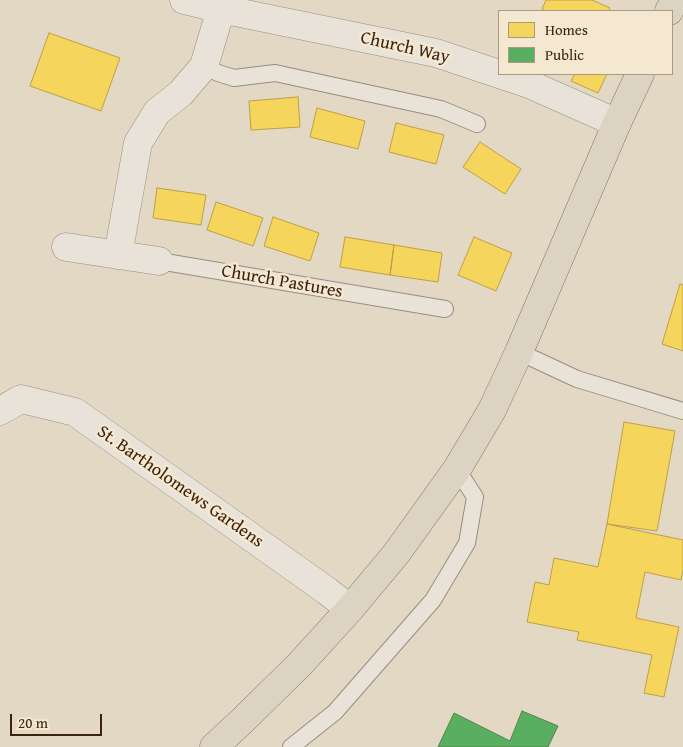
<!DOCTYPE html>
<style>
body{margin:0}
#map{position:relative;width:683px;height:747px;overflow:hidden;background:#e2d8c3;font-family:"Gentium Book Plus",serif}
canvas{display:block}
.legend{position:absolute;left:498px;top:10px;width:175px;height:65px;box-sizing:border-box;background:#f5e8d0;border:1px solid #ab9984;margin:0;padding:6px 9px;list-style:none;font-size:15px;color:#3b2211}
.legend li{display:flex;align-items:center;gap:10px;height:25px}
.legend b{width:25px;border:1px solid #ab9984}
.scale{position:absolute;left:10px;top:714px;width:92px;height:22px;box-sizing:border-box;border:2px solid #3b2211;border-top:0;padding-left:6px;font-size:15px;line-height:18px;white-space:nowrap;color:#3b2211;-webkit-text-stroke:4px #f5e8d0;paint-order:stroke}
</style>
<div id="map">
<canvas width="683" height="747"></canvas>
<ul class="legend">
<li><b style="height:14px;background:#f6d55c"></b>Homes</li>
<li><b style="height:14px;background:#5aae61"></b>Public</li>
</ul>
<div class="scale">20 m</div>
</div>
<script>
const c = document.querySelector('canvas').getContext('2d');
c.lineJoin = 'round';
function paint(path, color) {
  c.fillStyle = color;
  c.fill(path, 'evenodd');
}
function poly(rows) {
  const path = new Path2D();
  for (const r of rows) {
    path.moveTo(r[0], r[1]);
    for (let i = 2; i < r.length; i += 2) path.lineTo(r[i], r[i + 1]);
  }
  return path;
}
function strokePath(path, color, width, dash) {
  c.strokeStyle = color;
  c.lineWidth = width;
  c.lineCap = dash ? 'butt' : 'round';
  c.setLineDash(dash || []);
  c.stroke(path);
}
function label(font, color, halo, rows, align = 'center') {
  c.font = font + ' "Gentium Book Plus",serif';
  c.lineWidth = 5;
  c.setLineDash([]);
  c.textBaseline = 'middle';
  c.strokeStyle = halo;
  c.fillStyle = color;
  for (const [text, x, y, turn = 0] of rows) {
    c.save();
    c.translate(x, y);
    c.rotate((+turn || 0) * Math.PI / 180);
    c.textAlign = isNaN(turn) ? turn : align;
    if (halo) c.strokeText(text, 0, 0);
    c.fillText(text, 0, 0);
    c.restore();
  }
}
const homes = poly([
 [546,0,592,0,610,8,609,11,546,11,542,9,546,0],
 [49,33,120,58,101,111,30,86,49,33],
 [575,74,607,74,598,93,571,81,575,74],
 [298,97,300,127,251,130,249,101,298,97],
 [317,108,365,121,358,149,310,137,317,108],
 [396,123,444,135,436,164,389,152,396,123],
 [480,142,521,169,505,194,463,167,480,142],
 [157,188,206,195,201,225,153,218,157,188],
 [216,202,263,218,253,246,207,230,216,202],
 [273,217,319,233,310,261,264,246,273,217],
 [345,237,394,245,390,275,340,267,345,237],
 [474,237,512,253,496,291,458,275,474,237],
 [394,245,442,253,438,282,390,275,394,245],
 [680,284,683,285,683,351,662,344,680,284],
 [624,422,675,431,657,531,607,524,624,422],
 [607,524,683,540,683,569,681,580,645,572,636,618,679,627,664,697,644,693,652,655,577,640,579,632,527,622,535,582,549,585,554,558,598,567,607,524]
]);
const public = poly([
 [522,711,558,726,548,747,438,747,454,713,510,741,522,711]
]);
const lane = poly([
 [204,66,218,73,234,78,275,73,441,109,477,124],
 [159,261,445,309],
 [519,352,577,379,683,411],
 [291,747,335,712,433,600,467,543,475,497,457,469]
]);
const street = poly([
 [184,0,221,9,436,53,529,84,617,123],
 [66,247,159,261],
 [118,255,138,143,157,112,181,93,204,66,221,9],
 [0,411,21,399,75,412,327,591,350,609]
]);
const highway = poly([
 [669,11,675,0],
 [214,747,243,720,300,664,350,609,396,554,457,469,492,410,519,352,617,123,640,74]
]);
const streetNames = [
 ["Church Way",405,48,13],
 ["Church Pastures",282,282,10],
 ["St. Bartholomews Gardens",180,487,35]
];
paint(homes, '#f6d55c');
strokePath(homes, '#be9f46', 1);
paint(public, '#5aae61');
strokePath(public, '#518449', 1);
strokePath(lane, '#978e80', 18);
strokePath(street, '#978e80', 29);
strokePath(highway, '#7e7669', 29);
strokePath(lane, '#e8e2d8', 16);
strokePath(street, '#e8e2d8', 28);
strokePath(highway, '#dcd3c3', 28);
label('18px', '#3b2211', '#f5e8d0', streetNames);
</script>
